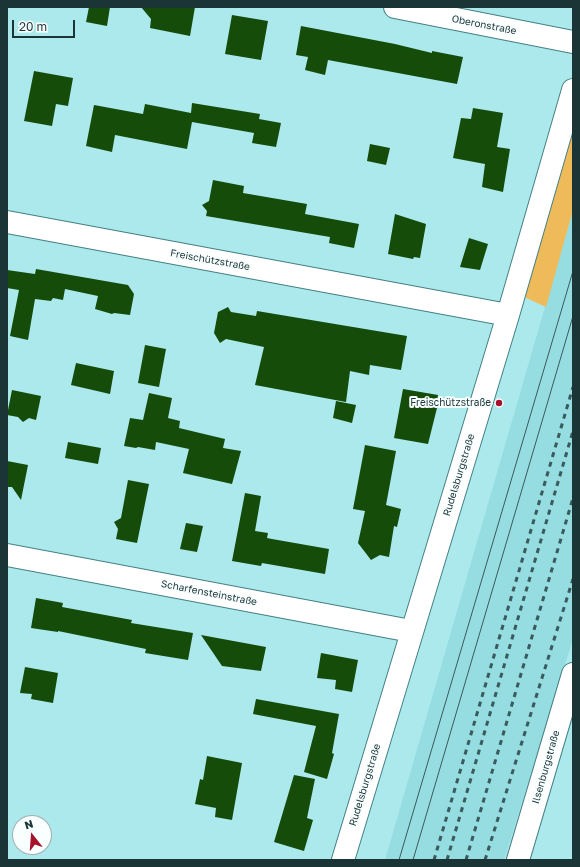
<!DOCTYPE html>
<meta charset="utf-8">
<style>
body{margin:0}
#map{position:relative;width:580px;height:867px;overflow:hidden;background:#ace9ed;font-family:"Golos Text",sans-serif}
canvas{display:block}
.frame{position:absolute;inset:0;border:8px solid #1b3436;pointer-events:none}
.north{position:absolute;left:12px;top:815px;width:40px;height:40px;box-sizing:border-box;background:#f9ffff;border:1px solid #a0aeaf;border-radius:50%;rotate:343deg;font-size:11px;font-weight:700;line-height:16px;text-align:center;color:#1b3436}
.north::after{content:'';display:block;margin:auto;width:14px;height:18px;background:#a8112b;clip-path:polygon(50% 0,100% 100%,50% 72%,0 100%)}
.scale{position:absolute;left:12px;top:20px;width:63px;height:18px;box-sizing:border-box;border:2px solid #1b3436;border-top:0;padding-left:5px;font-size:12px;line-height:14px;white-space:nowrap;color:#1b3436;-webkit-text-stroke:3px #f9ffff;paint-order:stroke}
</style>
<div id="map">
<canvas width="580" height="867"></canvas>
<div class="frame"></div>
<div class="north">N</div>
<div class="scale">20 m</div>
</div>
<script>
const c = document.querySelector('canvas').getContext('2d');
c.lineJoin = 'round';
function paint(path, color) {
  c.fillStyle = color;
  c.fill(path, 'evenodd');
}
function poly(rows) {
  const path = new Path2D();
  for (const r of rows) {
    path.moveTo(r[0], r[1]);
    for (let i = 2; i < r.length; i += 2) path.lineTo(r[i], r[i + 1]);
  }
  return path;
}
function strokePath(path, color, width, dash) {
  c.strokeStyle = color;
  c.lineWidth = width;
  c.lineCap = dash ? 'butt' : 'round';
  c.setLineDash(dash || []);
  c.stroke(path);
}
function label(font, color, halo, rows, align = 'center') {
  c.font = font + ' "Golos Text",sans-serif';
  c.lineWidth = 4;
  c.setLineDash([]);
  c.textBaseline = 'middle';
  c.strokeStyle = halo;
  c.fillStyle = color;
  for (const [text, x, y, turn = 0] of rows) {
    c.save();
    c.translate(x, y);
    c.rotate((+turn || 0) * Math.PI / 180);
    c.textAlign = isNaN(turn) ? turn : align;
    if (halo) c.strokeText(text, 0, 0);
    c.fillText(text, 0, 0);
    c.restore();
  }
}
const built = poly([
 [573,210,573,639,504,860,385,860]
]);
const green = poly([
 [573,122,573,210,546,307,522,296]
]);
const building = poly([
 [89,7,110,7,107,26,86,22],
 [141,7,195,7,190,36,150,28,151,19],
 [232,15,268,21,261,60,225,54],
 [301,26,395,44,432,53,432,51,463,57,457,84,328,60,325,75,305,70,308,57,296,55],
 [34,71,73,78,68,106,56,104,52,126,24,121],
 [192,103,260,114,259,119,281,123,276,147,252,143,254,133,192,122,187,149,115,135,112,152,86,146,94,105,143,114,145,104,191,113],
 [473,108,503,113,497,147,510,149,503,192,482,187,485,164,453,158,461,118,471,119],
 [370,144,390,148,386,165,367,161],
 [213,180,244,186,243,193,307,204,305,214,359,224,354,248,329,243,330,237,206,216,207,211,202,205,209,201],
 [395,214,426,224,420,258,414,257,413,259,388,254],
 [469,238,488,244,480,270,460,267],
 [36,269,128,285,134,294,130,315,114,313,112,314,95,309,98,296,65,289,63,300,53,298,51,301,35,299,28,340,10,336,19,290,7,288,7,270,35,274],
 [228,307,231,312,256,316,257,311,407,336,401,370,370,365,369,375,350,371,346,402,255,385,264,347,226,339,220,343,214,333,218,312],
 [145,345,166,349,159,387,138,383],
 [76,363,114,371,110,394,71,385],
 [403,389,438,395,436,408,437,408,428,444,394,438],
 [12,390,41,396,36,420,29,418,23,422,18,417,7,415],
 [149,393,172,398,168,418,180,421,179,428,225,439,223,448,241,451,232,484,183,473,189,449,156,442,155,450,138,447,136,448,124,446,130,418,143,420],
 [336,401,356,405,352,423,333,418],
 [68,442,101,448,98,464,65,458],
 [365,445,396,451,386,505,401,509,397,527,394,526,389,557,380,555,371,560,358,543,365,511,353,509],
 [7,461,28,465,21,500,12,487,7,487],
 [128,480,149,484,137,543,116,539,118,529,114,522,121,518],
 [245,493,261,496,255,531,268,533,267,538,272,539,329,549,325,574,262,563,261,566,232,561],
 [186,523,203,526,197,552,180,549],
 [36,598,63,603,62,607,132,620,131,623,193,633,188,660,145,653,146,649,58,631,58,632,31,628],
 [201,635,266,647,261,671,222,666],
 [321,653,358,660,352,692,335,689,336,680,317,678],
 [25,667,58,673,53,703,31,699,32,694,20,693],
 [256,699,339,714,332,753,334,754,327,779,304,772,316,726,253,714],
 [207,756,242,763,232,820,215,817,216,808,195,804,200,779,203,780],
 [294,775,315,779,307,818,313,820,304,851,274,842]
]);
const street = poly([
 [395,7,573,42],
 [7,222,508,315],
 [7,555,411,631],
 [343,860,508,315,573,90],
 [518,860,573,674]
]);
const tram = poly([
 [399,860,573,271],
 [413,860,573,316]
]);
const rail = poly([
 [434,860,573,387],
 [447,860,573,431],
 [466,860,573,498],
 [485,860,573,579]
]);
const markers = [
 [499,403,4,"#a8112b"]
];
const streetNames = [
 ["Oberonstraße",484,25,11],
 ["Freischützstraße",210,260,10],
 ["Rudelsburgstraße",459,475,-73],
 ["Scharfensteinstraße",209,593,11],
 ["Ilsenburgstraße",546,767,-74],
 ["Rudelsburgstraße",365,785,-73]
];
const poiNames = [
 ["Freischützstraße",491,403]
];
paint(built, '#96dde1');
paint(green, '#efbb5a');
paint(building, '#154c09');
strokePath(street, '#458083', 24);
strokePath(street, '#fff', 22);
strokePath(tram, '#3a5a5d', 1);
strokePath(rail, '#3a5a5d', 3, [5, 5]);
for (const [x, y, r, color] of markers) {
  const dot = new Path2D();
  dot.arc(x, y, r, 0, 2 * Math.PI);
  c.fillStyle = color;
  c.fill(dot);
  strokePath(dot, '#f9ffff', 1.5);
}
label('10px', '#1b3436', '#f9ffff', streetNames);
label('10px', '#1b3436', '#f9ffff', poiNames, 'right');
</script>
